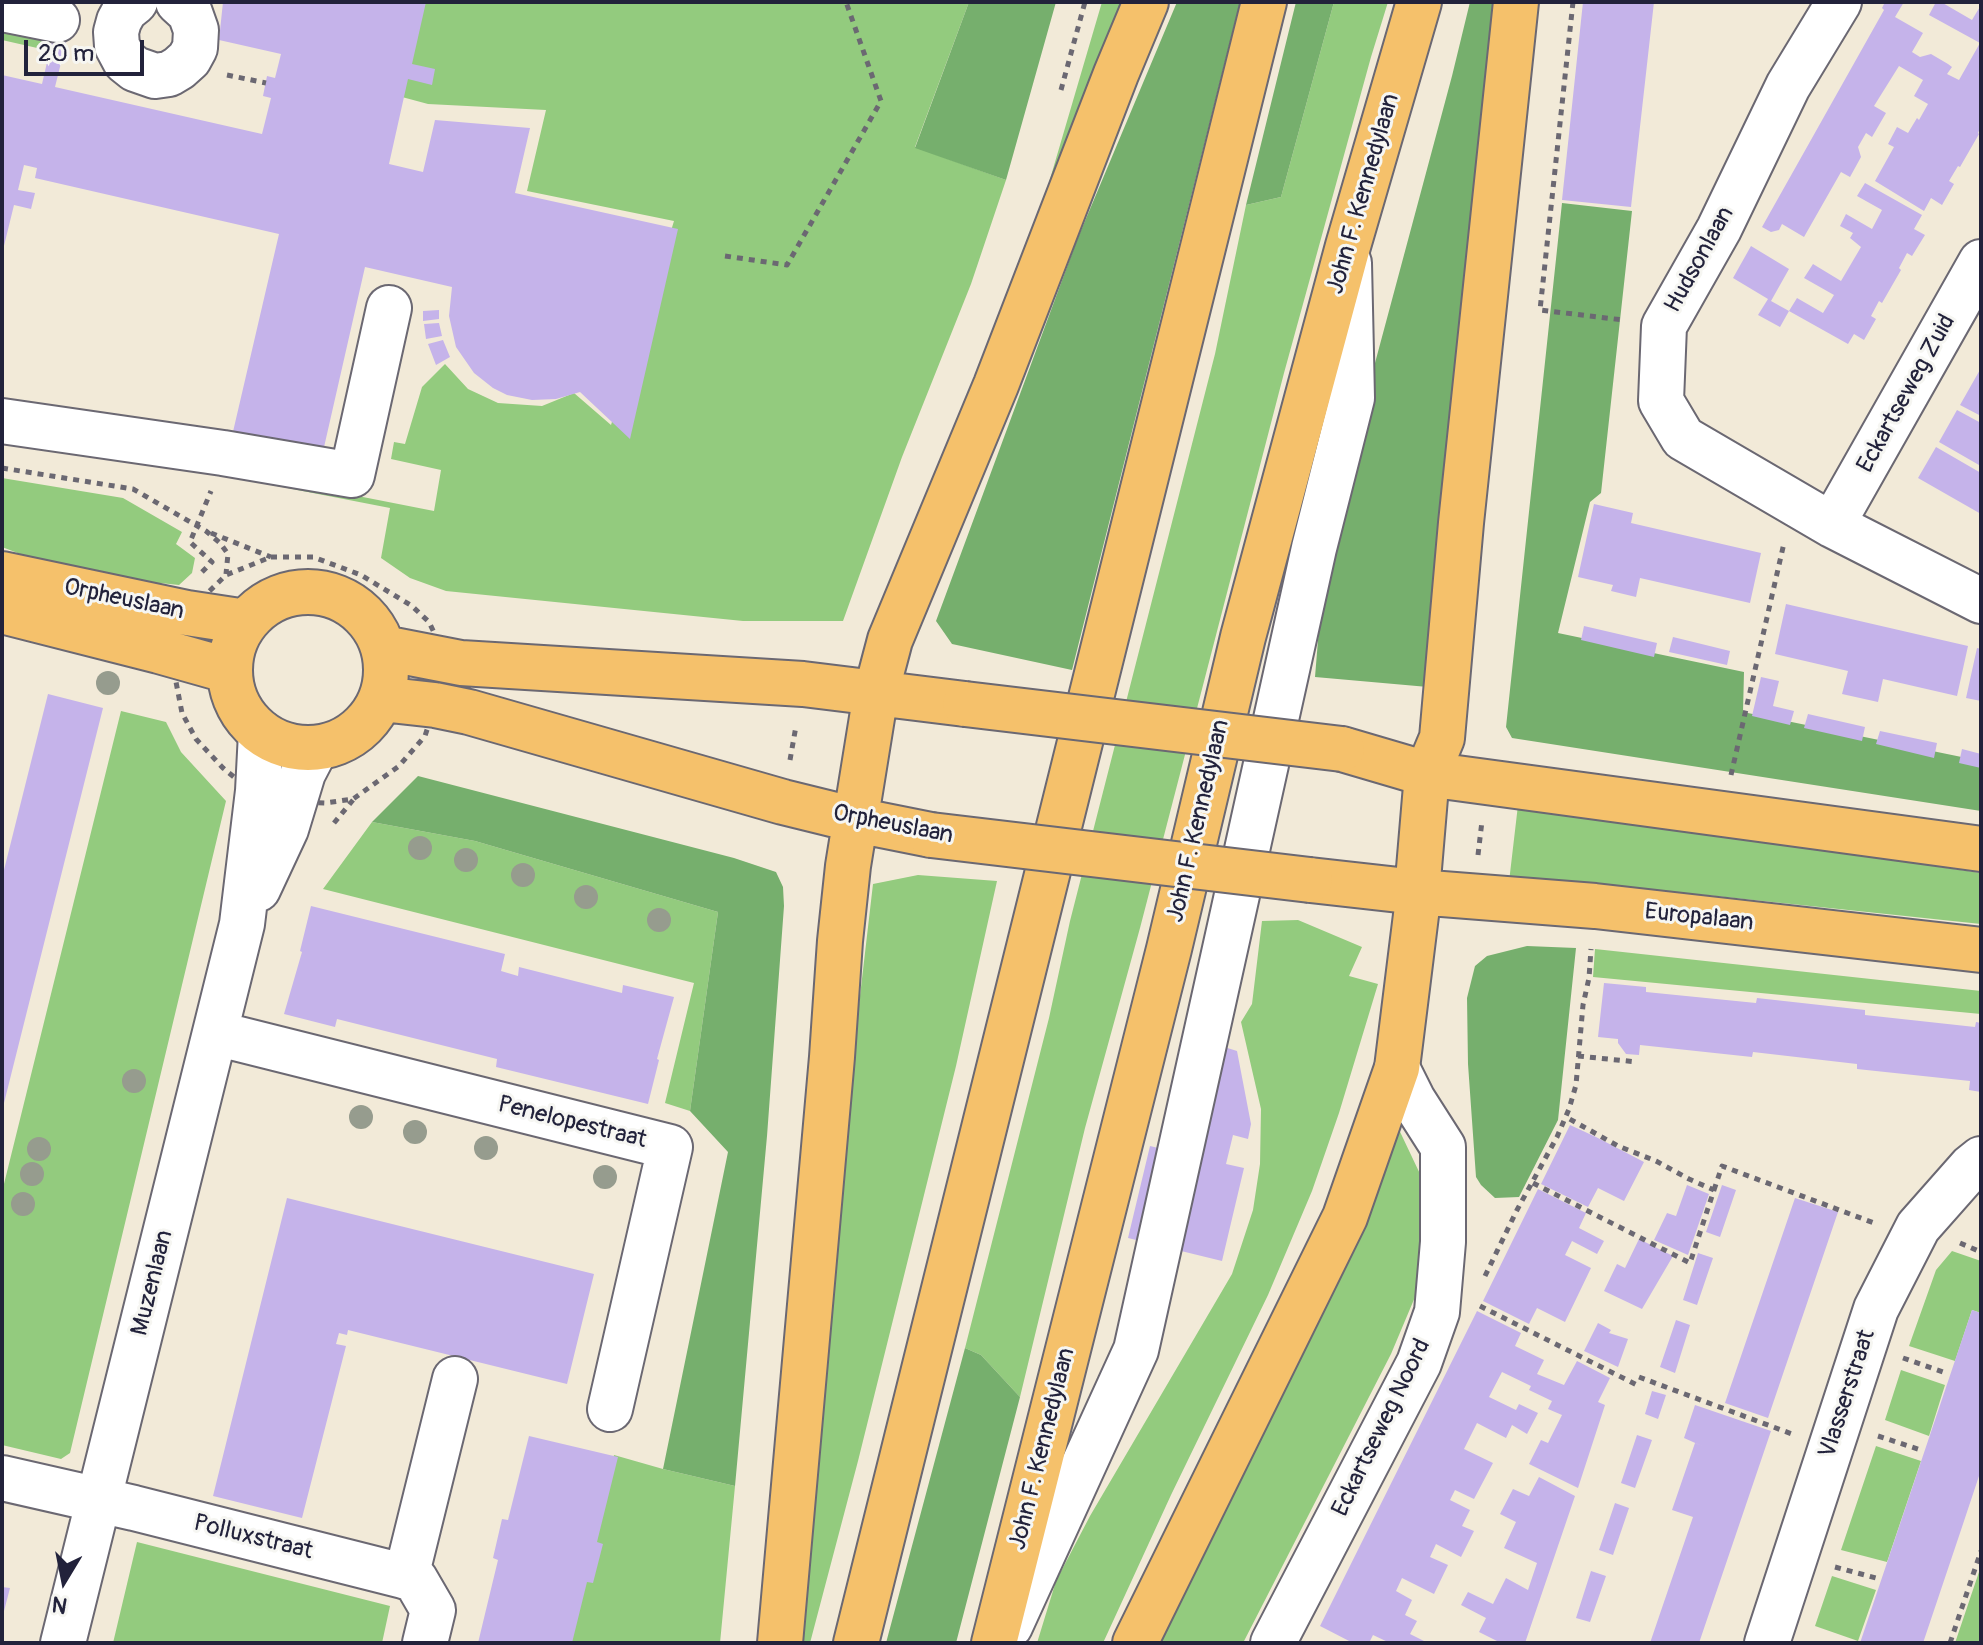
<!DOCTYPE html>
<style>
body{margin:0}
#map{position:relative;width:1983px;height:1645px;overflow:hidden;background:#f2ead8;font-family:Pangolin,sans-serif}
canvas{display:block}
.frame{position:absolute;inset:0;border:4px solid #22223b;pointer-events:none}
.north{position:absolute;left:24px;top:1541px;width:80px;height:80px;-webkit-text-stroke:6px #f6f6f2;paint-order:stroke;rotate:190deg;font-size:22px;font-weight:700;line-height:32px;text-align:center;color:#22223b}
.north::after{content:'';display:block;margin:auto;width:28px;height:36px;background:#22223b;clip-path:polygon(50% 0,100% 100%,50% 72%,0 100%)}
.scale{position:absolute;left:24px;top:40px;width:120px;height:36px;box-sizing:border-box;border:4px solid #22223b;border-top:0;padding-left:10px;font-size:24px;line-height:28px;white-space:nowrap;color:#22223b;-webkit-text-stroke:6px #f6f6f2;paint-order:stroke}
</style>
<div id="map">
<canvas width="1983" height="1645"></canvas>
<div class="frame"></div>
<div class="north">N</div>
<div class="scale">20 m</div>
</div>
<script>
const c = document.querySelector('canvas').getContext('2d');
c.lineJoin = 'round';
function paint(path, color) {
  c.fillStyle = color;
  c.fill(path, 'evenodd');
}
function poly(rows) {
  const path = new Path2D();
  for (const r of rows) {
    if (r.length === 3) {
      path.moveTo(r[0] + r[2], r[1]);
      path.arc(r[0], r[1], r[2], 0, 2 * Math.PI);
      continue;
    }
    path.moveTo(r[0], r[1]);
    for (let i = 2; i < r.length; i += 2) path.lineTo(r[i], r[i + 1]);
  }
  return path;
}
function strokePath(path, color, width, dash) {
  c.strokeStyle = color;
  c.lineWidth = width;
  c.lineCap = dash ? 'butt' : 'round';
  c.setLineDash(dash || []);
  c.stroke(path);
}
function label(font, color, halo, rows, align = 'center') {
  c.font = font + ' Pangolin,sans-serif';
  c.lineWidth = 6;
  c.setLineDash([]);
  c.textBaseline = 'middle';
  c.strokeStyle = halo;
  c.fillStyle = color;
  for (const [text, x, y, turn = 0] of rows) {
    c.save();
    c.translate(x, y);
    c.rotate((+turn || 0) * Math.PI / 180);
    c.textAlign = isNaN(turn) ? turn : align;
    if (halo) c.strokeText(text, 0, 0);
    c.fillText(text, 0, 0);
    c.restore();
  }
}
const green = poly([
 [424,2,969,2,915,147,1006,180,971,284,902,457,843,621,743,621,446,591,410,578,381,558,390,508,179,467,185,462,434,511,441,470,391,459,394,442,405,444,422,387,445,364,468,389,498,403,542,406,574,393,611,425,674,221,527,191,546,110,428,104,402,97],
 [1102,2,1130,2,1038,220],
 [1334,2,1388,2,1371,57,1284,373,1140,928,1085,1128,1020,1397,981,1355,965,1348,1049,1018,1070,921,1215,354,1246,205,1281,197],
 [2,30,48,41,46,50,2,40],
 [2,478,123,498,182,532,176,544,195,558,192,573,179,585,160,583,152,593,67,572,2,547],
 [121,711,166,722,181,752,226,801,70,1453,61,1459,2,1445,2,1192],
 [1518,805,1981,873,1981,924,1706,895,1509,882],
 [372,822,475,841,718,912,690,1111,665,1103,694,983,323,889],
 [918,875,997,881,956,1066,858,1461,810,1643,793,1643,822,1323,873,884],
 [1298,920,1362,947,1349,976,1378,984,1339,1113,1312,1191,1268,1295,1171,1495,1103,1643,1037,1643,1056,1581,1090,1516,1232,1274,1253,1210,1260,1164,1261,1109,1241,1022,1252,1004,1262,921],
 [1595,949,1981,991,1981,1014,1593,977],
 [1393,1117,1421,1176,1423,1278,1391,1354,1243,1643,1148,1643],
 [1952,1251,1981,1261,1981,1313,1972,1310,1955,1361,1909,1346,1936,1270],
 [1901,1370,1945,1385,1929,1436,1885,1420],
 [1876,1446,1921,1461,1887,1562,1841,1550],
 [614,1455,663,1469,735,1486,720,1643,569,1643],
 [137,1542,390,1606,382,1643,113,1643],
 [1981,1566,1981,1643,1955,1643],
 [1832,1576,1876,1590,1858,1641,1815,1626]
]);
const forest = poly([
 [969,2,1056,2,1006,180,915,148],
 [1177,2,1240,2,1072,670,952,644,936,621,1077,240],
 [1296,2,1334,2,1281,197,1246,205],
 [1470,2,1508,2,1428,687,1315,677,1324,567,1364,404,1452,76],
 [1562,203,1632,211,1601,493,1590,502,1558,633,1744,672,1743,712,1981,761,1981,811,1512,738,1506,727],
 [418,776,734,858,776,872,783,887,784,906,767,1136,735,1486,663,1469,728,1152,690,1111,718,912,475,841,372,822],
 [1527,946,1576,948,1558,1120,1519,1197,1495,1198,1481,1185,1476,1177,1468,1064,1467,998,1475,966,1487,956],
 [965,1348,981,1355,1020,1397,956,1643,886,1643]
]);
const building = poly([
 [61,2,76,2,55,87,262,134,271,98,263,96,267,76,275,78,281,54,219,40,223,2,426,2,412,64,435,69,432,85,408,79,389,164,423,172,435,120,530,128,515,193,678,229,630,439,580,392,556,399,532,400,507,395,493,388,474,373,456,347,449,316,452,287,365,267,322,456,232,436,279,234,35,178,37,168,24,165,18,190,35,193,31,209,14,205,2,254,2,75,42,84],
 [1583,2,1654,2,1631,207,1562,200],
 [1885,2,1904,2,1895,17,1923,33,1912,52,1920,57,1931,54,1948,64,1952,67,1947,74,1959,80,1980,43,1929,15,1936,2,1941,2,1972,20,1981,5,1981,126,1978,133,1979,134,1960,167,1958,166,1949,181,1954,184,1942,205,1931,198,1924,211,1875,181,1894,147,1888,144,1897,127,1908,133,1917,118,1919,120,1928,104,1914,96,1923,80,1899,66,1874,106,1886,113,1872,137,1866,133,1858,147,1861,157,1850,177,1841,172,1804,237,1782,224,1779,230,1771,232,1762,227,1884,10,1882,8],
 [1865,183,1922,215,1914,229,1925,235,1912,256,1907,253,1899,268,1901,270,1882,303,1879,301,1871,316,1876,319,1864,340,1854,334,1848,344,1789,311,1797,298,1823,313,1834,295,1804,278,1813,264,1841,281,1861,247,1850,238,1853,233,1840,226,1846,214,1872,229,1882,210,1857,196],
 [1751,246,1789,269,1771,301,1789,311,1780,327,1758,315,1768,299,1733,278],
 [439,310,439,319,423,321,423,311],
 [439,323,442,336,426,339,424,324],
 [443,340,450,357,436,365,428,344],
 [1981,368,1981,416,1960,405],
 [1957,410,1981,423,1981,461,1979,465,1939,442],
 [1936,447,1981,473,1981,514,1918,478],
 [1594,504,1633,513,1631,523,1761,553,1750,603,1640,578,1636,597,1611,591,1613,585,1578,577],
 [1786,604,1968,646,1957,696,1883,679,1878,702,1842,694,1848,671,1775,654],
 [1584,626,1657,643,1654,657,1581,640],
 [1673,637,1730,651,1727,665,1669,652],
 [1977,648,1981,649,1981,701,1966,698],
 [1761,677,1779,681,1773,706,1794,711,1790,725,1752,716],
 [48,694,103,708,3,1107,2,878],
 [1808,714,1865,727,1862,741,1804,728],
 [1880,731,1937,743,1934,758,1876,744],
 [1962,749,1981,754,1981,768,1959,763],
 [311,906,505,954,501,971,518,976,519,967,622,993,623,985,674,997,657,1059,659,1060,648,1104,496,1067,497,1059,337,1019,335,1027,284,1014,302,952,300,951],
 [1604,983,1646,987,1646,992,1756,1003,1757,998,1865,1010,1865,1015,1975,1027,1976,1022,1981,1023,1981,1092,1969,1090,1970,1081,1857,1069,1857,1064,1753,1052,1752,1057,1640,1045,1639,1055,1626,1054,1618,1043,1618,1039,1598,1037],
 [1218,1045,1237,1051,1251,1124,1248,1139,1233,1135,1226,1164,1244,1168,1222,1261,1128,1238,1150,1146,1195,1157],
 [1570,1125,1596,1137,1644,1162,1624,1201,1598,1188,1588,1207,1541,1184],
 [1687,1185,1709,1194,1688,1255,1654,1240,1667,1213,1676,1216],
 [1722,1185,1736,1190,1720,1237,1706,1232],
 [1538,1189,1586,1213,1579,1228,1604,1241,1597,1254,1572,1241,1565,1255,1591,1268,1565,1322,1537,1308,1529,1324,1483,1301],
 [287,1198,594,1274,567,1384,348,1330,347,1335,339,1333,336,1344,346,1346,302,1518,213,1496],
 [1795,1198,1838,1212,1768,1418,1725,1403],
 [1639,1239,1673,1256,1642,1309,1604,1291,1617,1264,1625,1268],
 [1698,1253,1713,1258,1697,1305,1683,1300],
 [1972,1310,1981,1313,1981,1470,1960,1533,1923,1643,1860,1643],
 [1477,1311,1521,1333,1515,1346,1544,1360,1537,1374,1564,1385,1577,1361,1610,1378,1598,1402,1605,1405,1578,1488,1529,1464,1541,1440,1548,1443,1562,1415,1548,1409,1552,1401,1529,1390,1531,1386,1502,1372,1489,1397,1516,1410,1519,1404,1538,1413,1527,1434,1512,1425,1506,1438,1477,1423,1464,1449,1493,1463,1474,1499,1455,1490,1450,1500,1470,1510,1462,1526,1474,1531,1461,1557,1436,1544,1430,1557,1448,1565,1434,1594,1402,1578,1396,1591,1412,1600,1405,1615,1417,1621,1410,1634,1428,1643,1390,1643,1373,1635,1369,1643,1353,1643,1320,1626],
 [1676,1320,1690,1325,1675,1373,1660,1367],
 [1598,1323,1611,1330,1609,1333,1628,1339,1618,1367,1584,1351],
 [1652,1391,1666,1395,1658,1419,1645,1414],
 [1695,1405,1771,1431,1699,1643,1650,1643,1693,1517,1672,1510,1695,1443,1702,1446,1684,1438],
 [1637,1435,1652,1440,1635,1488,1621,1483],
 [529,1436,618,1457,597,1542,603,1544,593,1583,587,1582,572,1643,478,1643,498,1560,493,1558,502,1519,508,1520],
 [1539,1477,1575,1496,1525,1643,1501,1643,1479,1632,1486,1618,1461,1605,1468,1592,1493,1604,1506,1578,1528,1590,1537,1563,1504,1548,1516,1522,1500,1514,1513,1489,1529,1496],
 [1615,1503,1629,1508,1613,1555,1599,1550],
 [1591,1571,1606,1576,1590,1622,1576,1618],
 [2,1587,10,1588,3,1615,2,1615]
]);
const path = poly([
 [1573,2,1540,310,1623,320],
 [227,75,266,83],
 [1061,90,1085,2],
 [725,256,787,265,881,101,846,2],
 [2,468,133,489,206,531,220,543,228,554,226,574],
 [211,533,271,557],
 [271,557,313,557,361,575,412,606,429,622,439,643,441,660,439,683,435,705,425,736,399,766,353,799,325,803,301,802,258,791,240,782,223,768,196,739,182,713,176,682,178,656,187,613,226,575,271,557],
 [202,572,212,562,190,542,211,491],
 [790,760,796,726],
 [1731,775,1784,543],
 [334,823,353,800],
 [1478,855,1482,821],
 [1578,1056,1637,1062],
 [1533,1183,1690,1263,1714,1190,1689,1179,1656,1161,1618,1146,1566,1117],
 [1714,1190,1722,1166,1874,1223],
 [1960,1243,1981,1252],
 [1485,1276,1517,1210,1557,1137,1569,1109,1576,1085,1583,1005,1589,978,1591,949],
 [1480,1306,1637,1385],
 [1903,1358,1946,1373],
 [1639,1377,1792,1434],
 [1878,1436,1921,1450],
 [1835,1567,1876,1578],
 [1950,1643,1981,1551]
]);
const minor = poly([
 [135,2,125,10,119,21,116,32,117,46,125,61,135,69,155,76,169,74,179,68,189,59,195,48,196,30,190,13,178,2],
 [1839,2,1788,86,1719,229,1664,326,1661,401,1683,438,1832,525,1981,601],
 [2,9,57,20],
 [2,421,223,453,352,475,389,308],
 [1832,525,1981,262],
 [258,889,286,829,303,773,316,748],
 [215,1033,670,1147,610,1409],
 [2,1478,134,1508,415,1579,433,1610,425,1643],
 [406,1577,455,1379],
 [1010,1626,1136,1350,1314,548,1352,398,1349,263],
 [63,1643,242,924,258,791,261,733],
 [1273,1643,1419,1363,1437,1312,1443,1242,1443,1147,1413,1100,1397,1068],
 [1767,1643,1876,1309,1918,1227,1971,1167,1981,1159]
]);
const major = poly([
 [2,574,187,613,246,622],
 [308,670,78],
 [2,611,159,651,230,671],
 [384,648,461,663,803,684,965,704],
 [381,699,435,705,469,712,783,802,856,820,931,835],
 [1342,749,1427,774,1981,849],
 [1310,880,1417,892,1595,906,1981,950],
 [780,1643,832,1057,840,941,848,866,876,693,890,640,996,385,1116,74,1146,2],
 [856,1643,1264,2],
 [994,1643,1169,949,1243,637,1348,246,1419,2],
 [1135,1643,1345,1217,1397,1068,1417,907,1417,892,1427,774,1442,738,1461,523,1516,2]
]);
const majorBridge = poly([
 [965,704,1342,749],
 [931,835,1310,880]
]);
const trees = [
 [108,683],
 [420,848],
 [466,860],
 [523,875],
 [586,897],
 [659,920],
 [134,1081],
 [361,1117],
 [415,1132],
 [486,1148],
 [39,1149],
 [32,1174],
 [605,1177],
 [23,1204]
];
const streetNames = [
 ["John F. Kennedylaan",1364,194,-74],
 ["Hudsonlaan",1700,260,-61],
 ["Eckartseweg Zuid",1907,394,-61],
 ["Orpheuslaan",124,600,12],
 ["John F. Kennedylaan",1199,821,-77],
 ["Orpheuslaan",893,825,11],
 ["Europalaan",1699,918,6],
 ["Penelopestraat",572,1123,14],
 ["Muzenlaan",153,1283,-76],
 ["Vlasserstraat",1848,1394,-72],
 ["Eckartseweg Noord",1382,1428,-64],
 ["John F. Kennedylaan",1043,1449,-76],
 ["Polluxstraat",253,1538,14]
];
paint(green, '#93cb7e');
paint(forest, '#76af6d');
paint(building, '#c5b3ea');
strokePath(minor, '#6b6872', 48);
strokePath(major, '#6b6872', 48);
strokePath(path, '#6b6872', 5, [6, 6]);
strokePath(minor, '#fff', 44);
strokePath(major, '#f5c16b', 44);
strokePath(majorBridge, '#6b6872', 48, []);
strokePath(majorBridge, '#f5c16b', 44);
c.fillStyle = '#969c8e';
for (const [x, y] of trees) {
  c.beginPath();
  c.arc(x, y, 12, 0, 2 * Math.PI);
  c.fill();
}
label('24px', '#22223b', '#f6f6f2', streetNames);
</script>
